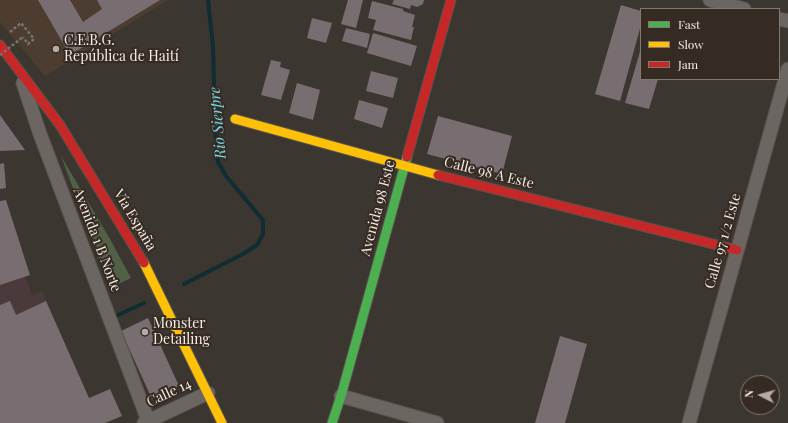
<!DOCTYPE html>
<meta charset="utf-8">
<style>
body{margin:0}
#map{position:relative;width:788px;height:423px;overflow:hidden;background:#3c3630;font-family:"Playfair Display",serif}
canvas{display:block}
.legend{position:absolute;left:640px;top:8px;width:140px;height:72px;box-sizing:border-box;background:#362b22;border:1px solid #827870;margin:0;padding:5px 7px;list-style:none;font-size:12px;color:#f3ebe5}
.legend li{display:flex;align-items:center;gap:8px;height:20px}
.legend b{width:20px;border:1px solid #827870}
.north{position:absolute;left:740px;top:375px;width:40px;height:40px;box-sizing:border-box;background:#362b22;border:1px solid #827870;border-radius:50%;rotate:276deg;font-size:11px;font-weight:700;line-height:16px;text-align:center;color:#f3ebe5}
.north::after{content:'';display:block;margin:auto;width:14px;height:18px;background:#b3aca6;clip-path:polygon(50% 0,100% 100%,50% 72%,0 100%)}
</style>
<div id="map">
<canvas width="788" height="423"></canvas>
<ul class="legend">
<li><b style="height:5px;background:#4caf50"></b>Fast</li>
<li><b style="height:5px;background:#ffc107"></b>Slow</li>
<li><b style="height:5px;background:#c62828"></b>Jam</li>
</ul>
<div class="north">N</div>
</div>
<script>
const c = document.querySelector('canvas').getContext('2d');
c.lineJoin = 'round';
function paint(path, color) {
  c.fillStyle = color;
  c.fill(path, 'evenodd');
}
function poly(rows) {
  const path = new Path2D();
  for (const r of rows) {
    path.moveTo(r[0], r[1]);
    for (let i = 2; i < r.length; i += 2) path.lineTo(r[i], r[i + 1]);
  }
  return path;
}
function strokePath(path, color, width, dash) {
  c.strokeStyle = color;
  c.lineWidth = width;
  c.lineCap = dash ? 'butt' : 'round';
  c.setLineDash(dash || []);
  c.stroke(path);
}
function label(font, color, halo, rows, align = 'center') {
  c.font = font + ' "Playfair Display",serif';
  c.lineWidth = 4;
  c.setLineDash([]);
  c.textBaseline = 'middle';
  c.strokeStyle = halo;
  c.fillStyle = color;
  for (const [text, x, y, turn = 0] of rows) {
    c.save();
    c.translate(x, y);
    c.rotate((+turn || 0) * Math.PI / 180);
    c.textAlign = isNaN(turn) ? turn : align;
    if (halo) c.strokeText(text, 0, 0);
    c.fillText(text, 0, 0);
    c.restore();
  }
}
const built = poly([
 [0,0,168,0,45,76,0,22]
]);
const industrial = poly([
 [25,276,32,295,42,292,46,301,16,315,0,357,0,285]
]);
const green = poly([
 [61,156,110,239,131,278,110,288]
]);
const stream = poly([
 [184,284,243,254,257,245,263,234,263,220,226,176,218,162,215,128,213,47,208,0],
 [118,315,144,303]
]);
const building = poly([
 [38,0,70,0,83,22,102,9,97,0,160,0,70,55],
 [348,0,363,0,356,28,341,24],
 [394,0,424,0,423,4,417,7,411,5,410,9,392,4],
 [372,1,403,9,403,11,415,15,412,27,414,27,411,40,373,30,376,20,368,18],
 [621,5,641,11,641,25,620,101,595,94],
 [312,18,332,23,326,43,307,38],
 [346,28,370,34,367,48,342,41],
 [373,33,417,46,411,66,367,53],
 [641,48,641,79,658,79,649,109,625,103],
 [271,60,281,62,280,67,290,70,281,100,261,95],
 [371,71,398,78,393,98,366,91],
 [297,83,320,90,313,120,289,113],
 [359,100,388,108,382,128,354,119],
 [0,115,25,150,0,151],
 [438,116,512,136,502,174,427,154],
 [4,163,6,188,0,189,0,164],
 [6,200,30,275,0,285,0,201],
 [10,301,16,315,46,301,89,398,110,389,122,416,105,423,0,423,0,305],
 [148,318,179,386,152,399,121,331],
 [560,336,587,344,565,423,535,423]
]);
const path = poly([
 [10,32,21,23,34,39,28,44,23,37]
]);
const street = poly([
 [710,0,744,9],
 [779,19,788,21],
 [23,83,40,134,149,423],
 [341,396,437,423],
 [144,423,208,393],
 [689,423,788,69]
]);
const fast = poly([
 [332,423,341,396,407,157]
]);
const slow = poly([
 [235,119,438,175],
 [144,263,222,423]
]);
const jam = poly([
 [0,45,60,125,144,263],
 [407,157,451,0],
 [438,175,737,250]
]);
const pathBridge = poly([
 [0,55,23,37]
]);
const markers = [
 [56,49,4,"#b3aca6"],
 [145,332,4,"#b3aca6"]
];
const poiNames = [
 ["C.E.B.G.",64,41],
 ["República de Haití",64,57],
 ["Monster",153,324],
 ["Detailing",153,340]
];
const streetNames = [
 ["Calle 98 A Este",489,173,14],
 ["Avenida 98 Este",378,208,-75],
 ["Vía España",135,220,59],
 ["Avenida 1 B Norte",97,240,69],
 ["Calle 97 1/2 Este",723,241,-74],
 ["Calle 14",169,393,-25]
];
const waterNames = [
 ["Rio Sierpre",218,123,-95]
];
paint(built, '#4c3d30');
paint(industrial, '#4c393b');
paint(green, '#506146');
strokePath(stream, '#0f2d33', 4);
paint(building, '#786e71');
strokePath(street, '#59534e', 15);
strokePath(fast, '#59534e', 11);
strokePath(slow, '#59534e', 11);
strokePath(jam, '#59534e', 11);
strokePath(path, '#76726e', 2.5, [3, 2]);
strokePath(street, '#6b6661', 13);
strokePath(fast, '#4caf50', 9);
strokePath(slow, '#ffc107', 9);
strokePath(jam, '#c62828', 9);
strokePath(pathBridge, '#76726e', 2.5, [3, 2]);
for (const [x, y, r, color] of markers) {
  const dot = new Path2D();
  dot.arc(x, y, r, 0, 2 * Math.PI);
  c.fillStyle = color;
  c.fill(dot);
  strokePath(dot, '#362b22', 1.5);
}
label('14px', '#f3ebe5', '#362b22', poiNames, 'left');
label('14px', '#f3ebe5', '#362b22', streetNames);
label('italic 15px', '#76d6ed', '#362b22', waterNames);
</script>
